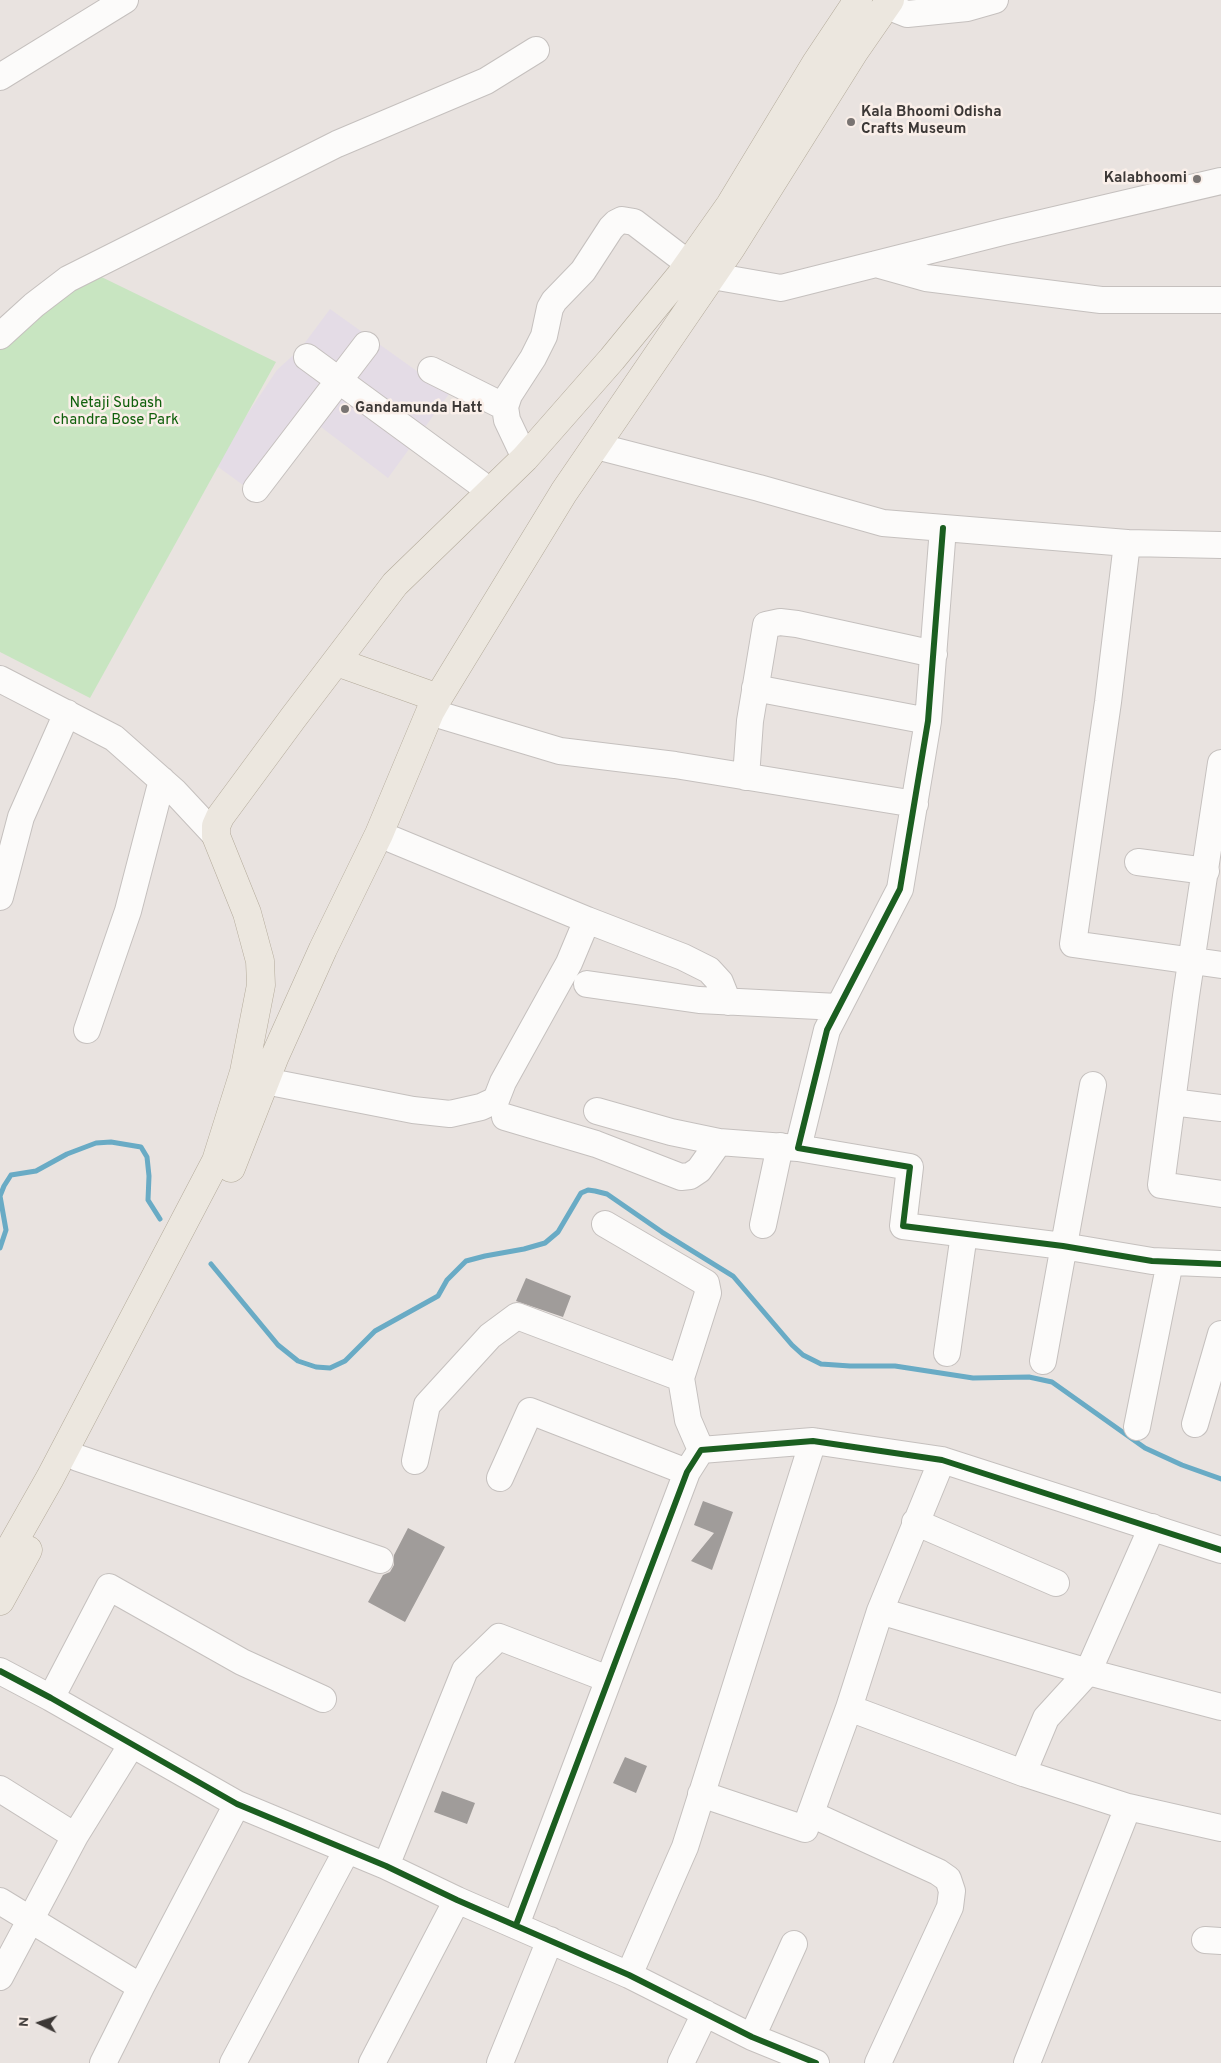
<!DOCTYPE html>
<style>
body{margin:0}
#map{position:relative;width:1221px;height:2063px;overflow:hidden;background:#e9e3e0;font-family:Overpass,sans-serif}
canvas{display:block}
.north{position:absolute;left:15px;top:1998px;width:50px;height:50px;-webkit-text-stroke:4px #faefe9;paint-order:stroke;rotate:274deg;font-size:14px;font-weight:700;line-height:20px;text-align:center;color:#3c3836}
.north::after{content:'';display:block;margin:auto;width:18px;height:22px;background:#3c3836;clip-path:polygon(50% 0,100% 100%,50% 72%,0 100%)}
</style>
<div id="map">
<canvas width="1221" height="2063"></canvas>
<div class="north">N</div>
</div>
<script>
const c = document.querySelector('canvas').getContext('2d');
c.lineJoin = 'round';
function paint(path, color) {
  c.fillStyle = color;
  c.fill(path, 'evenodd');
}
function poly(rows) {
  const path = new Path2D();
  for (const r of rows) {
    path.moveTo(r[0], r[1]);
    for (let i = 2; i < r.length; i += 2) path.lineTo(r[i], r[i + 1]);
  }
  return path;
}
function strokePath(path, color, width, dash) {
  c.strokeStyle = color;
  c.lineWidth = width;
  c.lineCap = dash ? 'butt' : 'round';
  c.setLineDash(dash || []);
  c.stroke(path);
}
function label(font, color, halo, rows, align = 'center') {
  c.font = font + ' Overpass,sans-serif';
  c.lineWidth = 5;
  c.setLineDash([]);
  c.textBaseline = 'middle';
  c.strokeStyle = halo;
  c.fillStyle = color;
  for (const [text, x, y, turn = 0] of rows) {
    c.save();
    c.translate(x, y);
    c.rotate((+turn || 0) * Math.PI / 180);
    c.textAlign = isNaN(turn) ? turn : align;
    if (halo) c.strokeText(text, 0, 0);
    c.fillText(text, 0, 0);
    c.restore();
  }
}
const commercial = poly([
 [330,309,449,394,388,478,317,424,261,498,214,464,277,370,301,348]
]);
const green = poly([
 [81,267,276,362,90,698,0,652,0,321]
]);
const stream = poly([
 [0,1248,6,1230,0,1196,4,1186,11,1175,36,1171,67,1154,96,1143,111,1142,141,1147,147,1157,149,1176,148,1200,160,1219],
 [211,1264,278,1345,298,1361,316,1367,330,1368,345,1361,375,1331,438,1296,447,1280,466,1261,485,1256,524,1249,545,1243,558,1232,581,1193,588,1190,595,1191,607,1194,662,1232,733,1276,792,1345,803,1355,821,1364,850,1366,895,1366,973,1378,1029,1377,1052,1382,1145,1448,1182,1465,1221,1479]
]);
const building = poly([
 [526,1278,571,1296,563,1317,516,1301],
 [703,1501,733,1512,712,1570,691,1561,714,1533,694,1525],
 [408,1528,445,1547,405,1622,368,1602,383,1575,390,1572,394,1565,394,1555],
 [625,1757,647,1766,636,1793,613,1783],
 [442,1791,475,1803,467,1824,434,1812]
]);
const minor = poly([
 [887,6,907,14,967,8,995,0],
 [0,77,125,0],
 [876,264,926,278,1101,300,1221,300],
 [712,276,781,288,1003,232,1221,181],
 [0,336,34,305,68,279,337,144,486,81,536,50],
 [307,357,490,491],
 [431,370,505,407],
 [596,446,759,488,883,523,1127,543,1221,545],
 [525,458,507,420,505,407,509,395,533,358,544,336,550,308,554,301,583,271,611,228,616,223,622,220,634,222,689,264],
 [256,489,366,345],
 [943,528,928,721,900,889,827,1030,798,1148,910,1167,903,1226,1063,1246,1152,1261,1221,1264],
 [1127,543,1108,702,1073,944,1221,965],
 [0,679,114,738,175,792,216,836],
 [755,688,928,721],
 [430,712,560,751,675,765,915,804],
 [1221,763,1186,996,1161,1185,1221,1194],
 [746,777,750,721,766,625,780,622,797,624,934,654],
 [1138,862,1206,871],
 [0,897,21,817,67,713],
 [587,920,683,957,709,970,720,982,728,1002],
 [587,984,699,1000,838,1007],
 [87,1030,128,911,162,780],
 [265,1081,413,1110,450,1114,481,1107,496,1100,503,1082,569,963,587,920,379,834],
 [1172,1102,1221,1108],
 [597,1111,671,1132,719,1142,798,1148],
 [505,1117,596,1144,681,1177,690,1176,699,1170,719,1142],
 [605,1224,706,1283,708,1293,681,1378,688,1420,701,1450],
 [763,1225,780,1146],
 [947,1353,964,1234],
 [1043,1361,1093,1085],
 [1195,1424,1221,1334],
 [1137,1427,1170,1262],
 [78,1458,380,1560],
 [942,1460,880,1611,1088,1672,1221,1707],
 [415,1461,427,1405,490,1336,517,1316,681,1378],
 [500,1478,530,1411,687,1472],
 [915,1522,1056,1583],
 [0,1671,51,1698,237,1804,386,1866,457,1900,629,1975,752,2037,816,2063],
 [51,1698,109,1587,242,1662,323,1699],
 [849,1708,1023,1773,1046,1718,1088,1672,1152,1527],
 [1023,1773,1128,1807],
 [0,1789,75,1836],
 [701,1794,805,1829,849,1708,880,1611],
 [811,1814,938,1872,948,1879,952,1891,950,1907,878,2063],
 [386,1866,465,1670,499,1637,608,1679],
 [0,1901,141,1987],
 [516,1925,687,1472,701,1450,813,1441,942,1460,1221,1550],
 [1205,1940,1221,1941],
 [629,1975,685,1847,813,1441],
 [0,1977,75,1836,132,1744],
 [752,2037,794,1944],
 [103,2063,141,1987,237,1804],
 [233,2063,347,1850],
 [372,2063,457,1900],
 [500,2063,550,1940],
 [681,2063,705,2013],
 [1027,2063,1128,1807,1221,1828]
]);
const major = poly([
 [337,662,438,698],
 [231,1168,275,1056,323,949,379,834,430,712,438,698,564,492,731,248,854,52,890,0],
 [0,1566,50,1478,216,1161,244,1072,261,985,260,961,247,913,216,836,216,826,220,817,293,718,395,584,525,458,612,359,680,276,730,205,816,63,858,0],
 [0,1601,28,1550]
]);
const cycleway = poly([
 [943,528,928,721,900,889,827,1030,798,1148,910,1167,903,1226,1063,1246,1152,1261,1221,1264],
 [0,1671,51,1698,237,1804,386,1866,457,1900,629,1975,752,2037,816,2063],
 [516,1925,687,1472,701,1450,813,1441,942,1460,1221,1550]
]);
const markers = [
 [851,122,5,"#797472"],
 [1197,179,5,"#797472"],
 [345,409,5,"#797472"]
];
const poiNames = [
 ["Kala Bhoomi Odisha",861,113],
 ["Crafts Museum",861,130],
 ["Kalabhoomi",1187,179,"right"],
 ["Gandamunda Hatt",355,409]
];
const parkNames = [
 ["Netaji Subash",116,404],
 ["chandra Bose Park",116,421]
];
paint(commercial, '#e4dce6');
paint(green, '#c8e5c1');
strokePath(stream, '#69abc5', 5);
paint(building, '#a09c9a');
strokePath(minor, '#c5c0be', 28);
strokePath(major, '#b3aa9a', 29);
strokePath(minor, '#fcfbfa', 26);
strokePath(major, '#ece7df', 28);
strokePath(cycleway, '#1b5e20', 6);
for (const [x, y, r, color] of markers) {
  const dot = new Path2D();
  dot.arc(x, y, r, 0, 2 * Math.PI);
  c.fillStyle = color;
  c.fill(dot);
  strokePath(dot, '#faefe9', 2);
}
label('bold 15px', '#3c3836', '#faefe9', poiNames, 'left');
label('15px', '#10600c', '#faefe9', parkNames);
</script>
